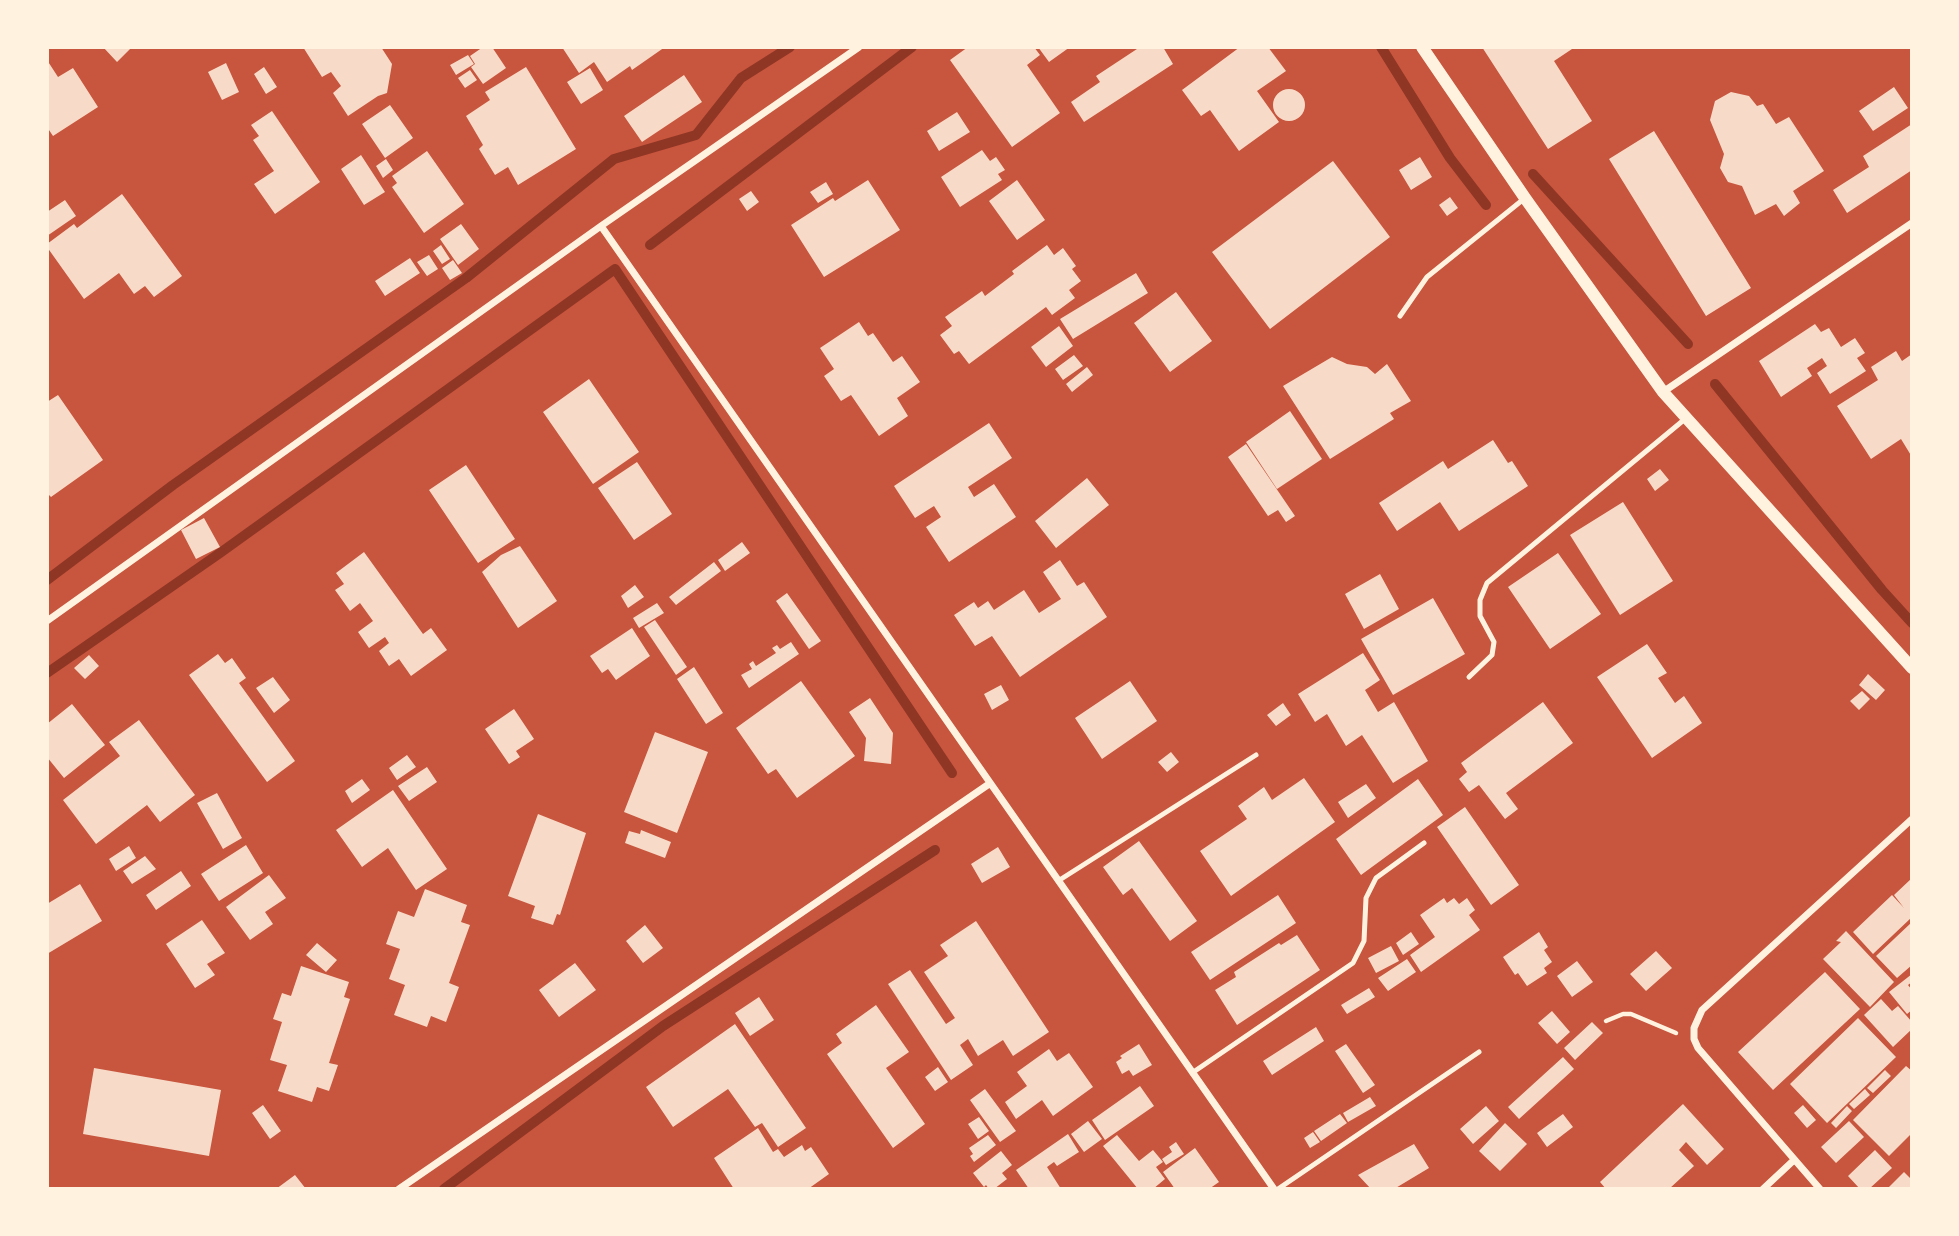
<!DOCTYPE html>
<style>
body{margin:0}
#map{position:relative;width:1959px;height:1236px;overflow:hidden;background:#c8553d;font-family:Quicksand,sans-serif}
canvas{display:block}
.frame{position:absolute;inset:0;border:49px solid #fff3e0;pointer-events:none}
</style>
<div id="map">
<canvas width="1959" height="1236"></canvas>
<div class="frame"></div>
</div>
<script>
const c = document.querySelector('canvas').getContext('2d');
c.lineJoin = 'round';
function poly(rows) {
  const path = new Path2D();
  for (const r of rows) {
    if (r.length === 3) {
      path.moveTo(r[0] + r[2], r[1]);
      path.arc(r[0], r[1], r[2], 0, 2 * Math.PI);
      continue;
    }
    path.moveTo(r[0], r[1]);
    for (let i = 2; i < r.length; i += 2) path.lineTo(r[i], r[i + 1]);
  }
  return path;
}
function strokePath(path, color, width, dash) {
  c.strokeStyle = color;
  c.lineWidth = width;
  c.lineCap = dash ? 'butt' : 'round';
  c.setLineDash(dash || []);
  c.stroke(path);
}
function paint(path, color) {
  c.fillStyle = color;
  c.fill(path, 'evenodd');
}
const stream = poly([
 [1381,47,1450,158,1486,205],
 [1533,174,1688,344],
 [650,245,912,47],
 [1715,384,1882,590,1912,623],
 [47,580,173,485,466,278,614,159,696,135,741,78,790,47],
 [47,673,220,553,615,269,952,773],
 [444,1189,663,1026,935,850]
]);
const building = poly([
 [103,47,132,47,117,62],
 [303,47,381,47,392,64,387,93,378,96,348,116,333,93,341,86,331,72,322,77],
 [483,47,492,47,506,68,483,84,471,67,475,64,470,56],
 [562,47,665,47,632,70,630,66,607,82,594,62,579,73],
 [968,47,1034,47,1040,55,1027,65,1060,113,1012,147,950,60],
 [1038,47,1070,47,1049,62],
 [1140,47,1163,47,1173,64,1084,122,1071,102,1100,82,1096,76],
 [1240,47,1268,47,1286,71,1257,91,1279,122,1239,151,1210,110,1201,116,1182,90],
 [1482,47,1575,47,1554,61,1592,121,1548,149],
 [468,55,474,64,456,75,450,65],
 [47,60,58,77,73,68,98,107,53,136,47,127],
 [226,63,239,92,222,100,208,72],
 [264,67,277,87,266,94,254,74],
 [526,67,576,149,518,185,508,167,495,175,479,149,483,145,466,116,490,100,485,92],
 [590,68,603,90,581,104,567,82],
 [470,70,477,80,465,88,458,78],
 [684,75,702,102,642,142,624,116],
 [1894,87,1908,108,1873,131,1859,111],
 [1289,105,16],
 [1731,92,1749,96,1757,106,1763,104,1776,124,1789,117,1824,171,1793,191,1800,203,1784,216,1776,204,1755,215,1742,186,1728,182,1720,168,1724,154,1710,120,1715,101],
 [390,105,413,138,385,158,362,124],
 [272,111,320,182,275,214,254,184,274,171,253,140,259,136,251,125],
 [957,112,970,132,939,151,927,131],
 [1912,124,1912,170,1847,213,1833,190,1869,167,1863,156],
 [1654,131,1751,288,1706,316,1609,159],
 [982,150,990,161,996,157,1005,170,998,174,1002,180,960,207,941,177],
 [427,151,464,204,424,233,392,187,397,183,392,176],
 [361,155,385,192,364,205,341,169],
 [1420,157,1432,177,1411,190,1399,170],
 [386,159,393,170,383,178,376,166],
 [1333,161,1390,237,1270,329,1212,252],
 [868,180,900,230,824,277,791,225,833,198,835,201],
 [1017,180,1045,220,1017,240,989,201],
 [826,182,833,194,818,203,810,192],
 [751,191,759,202,747,211,739,199],
 [122,194,182,276,154,297,145,286,134,294,119,273,84,299,47,247,47,244,74,224,77,228],
 [1450,197,1458,208,1447,216,1439,205],
 [65,200,76,216,47,236,47,212],
 [461,224,479,249,458,265,440,239],
 [441,245,450,259,442,264,433,251],
 [1047,245,1054,255,1063,248,1076,266,1072,269,1081,281,1069,290,1075,298,1052,315,1046,307,969,364,959,351,954,354,940,335,952,326,945,317,982,291,985,296,1014,274,1012,271],
 [429,255,438,269,427,276,417,262],
 [410,258,420,273,385,296,375,281],
 [453,260,462,273,450,280,442,268],
 [1136,273,1148,293,1073,339,1060,319],
 [1176,292,1212,341,1170,372,1134,323],
 [859,322,868,336,873,333,893,362,902,356,920,382,897,398,908,416,879,436,851,395,841,401,824,376,834,369,820,348],
 [1815,324,1821,332,1829,328,1841,347,1855,338,1865,353,1857,358,1866,371,1830,394,1817,373,1827,366,1822,358,1807,368,1812,376,1781,397,1759,361],
 [1059,326,1073,346,1046,367,1031,347],
 [1896,351,1902,361,1912,354,1912,457,1901,439,1871,459,1837,406,1878,380,1871,367],
 [1074,355,1083,366,1063,380,1055,369],
 [1332,357,1347,364,1367,367,1375,374,1387,364,1411,401,1390,413,1394,419,1330,459,1283,386],
 [1087,367,1093,375,1072,392,1066,384],
 [589,379,639,452,593,484,543,412],
 [58,395,103,460,51,497,47,493,47,402],
 [1290,411,1322,459,1277,489,1246,442],
 [989,423,1012,458,968,487,974,497,994,484,1016,517,949,562,926,527,941,517,934,506,915,518,894,486],
 [1493,440,1508,463,1512,461,1528,486,1459,531,1440,502,1397,531,1379,503,1443,461,1448,469],
 [1246,444,1295,516,1286,522,1278,510,1268,516,1228,457],
 [637,462,672,514,634,540,598,488],
 [466,465,515,539,478,563,429,490],
 [1660,469,1669,480,1655,491,1647,479],
 [1087,478,1109,505,1056,548,1035,521],
 [1623,502,1673,581,1620,615,1570,535],
 [204,518,220,547,196,559,181,530],
 [742,542,750,553,725,571,718,560],
 [520,546,557,601,518,628,482,572,501,555],
 [364,552,423,634,431,628,447,650,411,676,399,659,389,666,379,651,389,643,385,637,369,648,358,632,373,621,360,603,350,611,335,590,344,584,336,573],
 [1558,553,1601,614,1550,649,1508,587],
 [1060,560,1077,586,1084,582,1107,617,1020,677,992,636,975,646,954,615,974,602,978,608,988,601,994,610,1024,590,1039,613,1061,599,1043,572],
 [714,562,721,571,676,605,669,597],
 [1380,574,1399,609,1364,629,1345,594],
 [635,585,644,597,628,608,621,596],
 [787,593,821,641,809,649,776,601],
 [1433,598,1465,654,1393,695,1361,639],
 [657,603,664,613,639,628,633,618],
 [655,620,687,667,676,675,644,627],
 [632,628,650,656,616,680,608,669,602,673,590,656],
 [791,642,799,654,749,688,741,675,752,669,749,664,753,661,756,666,776,653,772,648,777,645,780,649],
 [1647,644,1667,673,1658,678,1675,703,1684,696,1702,723,1652,758,1597,677],
 [1363,653,1380,680,1365,690,1378,712,1394,702,1428,761,1393,783,1362,735,1346,746,1327,714,1315,722,1298,694],
 [218,654,225,663,232,658,246,678,239,683,295,761,267,782,189,675],
 [89,655,99,666,85,679,74,668],
 [694,667,723,713,706,724,677,679],
 [1868,674,1885,690,1876,700,1859,685],
 [273,677,290,700,274,713,256,688],
 [801,681,855,756,797,798,776,769,768,774,736,728],
 [1130,681,1157,721,1102,759,1075,718],
 [1001,685,1009,700,992,710,984,694],
 [1862,691,1870,699,1859,710,1850,701],
 [870,698,893,733,891,764,864,761,866,738,849,712],
 [1543,702,1573,743,1506,793,1518,809,1505,819,1479,785,1469,792,1459,779,1467,772,1461,763],
 [1283,703,1291,715,1276,726,1267,715],
 [72,704,105,745,64,778,47,757,47,724],
 [514,709,534,739,516,751,520,757,509,764,485,729],
 [139,720,195,795,160,822,147,805,96,844,63,800,120,756,109,742],
 [655,732,708,752,677,833,624,812],
 [1171,752,1179,762,1167,772,1158,762],
 [407,755,416,767,397,780,389,768],
 [427,767,437,782,409,801,398,786],
 [1304,778,1335,822,1231,896,1200,851,1247,819,1238,806,1264,787,1272,800],
 [362,779,370,790,352,803,345,791],
 [1418,779,1443,815,1361,875,1336,839],
 [1366,784,1376,798,1348,818,1338,802],
 [393,790,447,869,416,890,388,848,362,867,336,830],
 [217,793,242,838,223,849,197,803],
 [1465,807,1519,885,1491,905,1437,827],
 [538,814,586,833,560,915,557,914,553,925,531,918,535,906,508,896],
 [641,830,671,842,665,858,625,843,629,831,640,834],
 [1139,841,1197,921,1170,941,1132,888,1123,895,1103,867],
 [246,845,263,873,219,901,201,874],
 [129,846,136,858,116,871,109,859],
 [998,847,1010,867,982,883,971,864],
 [145,856,156,869,132,884,123,871],
 [181,871,191,886,156,910,146,895],
 [269,875,286,898,265,912,273,924,250,940,226,907],
 [1912,878,1912,917,1873,954,1853,932,1892,895,1904,908,1894,895],
 [80,884,102,921,47,954,47,904],
 [425,889,467,905,461,922,470,925,449,983,459,987,446,1022,431,1016,427,1027,394,1015,405,985,389,979,400,949,386,944,398,911,414,917],
 [1278,895,1296,923,1210,980,1191,952],
 [1444,898,1447,903,1454,898,1459,904,1467,898,1475,910,1469,915,1480,930,1421,972,1410,955,1435,937,1420,915],
 [202,920,225,953,207,964,215,975,195,988,166,944],
 [976,921,1049,1032,1013,1056,1003,1040,978,1056,968,1039,960,1045,973,1065,951,1080,888,984,910,970,946,1024,955,1018,924,972,948,956,940,945],
 [1912,922,1912,965,1897,978,1876,956],
 [645,925,663,948,643,963,626,941],
 [1846,931,1894,982,1870,1007,1823,959,1841,942,1836,941],
 [1411,932,1419,944,1403,955,1396,943],
 [1539,932,1548,947,1544,950,1552,962,1544,968,1547,973,1527,986,1518,973,1515,975,1503,957],
 [1297,935,1320,970,1237,1025,1215,990,1236,977,1234,972,1279,943,1281,945],
 [317,943,337,960,326,972,306,955],
 [1391,946,1399,961,1376,973,1368,958],
 [1656,951,1672,968,1646,991,1630,974],
 [1407,959,1416,972,1388,991,1378,978],
 [1577,961,1593,982,1572,997,1557,976],
 [575,963,596,990,559,1017,539,990],
 [301,966,349,982,344,997,350,999,329,1063,338,1065,329,1091,317,1087,312,1102,278,1091,287,1065,270,1060,282,1022,273,1019,282,993,291,996],
 [1825,972,1860,1009,1773,1090,1738,1052],
 [1912,974,1912,982,1908,985,1912,990,1912,1010,1907,1014,1889,992],
 [1369,988,1375,997,1347,1014,1341,1005],
 [759,997,774,1020,750,1036,735,1013],
 [1881,999,1892,1011,1898,1006,1912,1022,1912,1029,1893,1047,1864,1015],
 [876,1005,909,1052,886,1068,925,1124,893,1148,827,1054,842,1043,836,1034],
 [1552,1011,1570,1032,1557,1044,1538,1023],
 [1858,1018,1896,1057,1827,1123,1790,1084],
 [1592,1022,1603,1033,1575,1060,1564,1048],
 [735,1024,806,1128,778,1147,762,1123,755,1127,728,1089,673,1127,646,1087],
 [1316,1027,1324,1041,1272,1075,1263,1061],
 [1139,1044,1152,1065,1133,1076,1129,1070,1122,1074,1116,1062,1122,1058,1120,1056],
 [1346,1044,1375,1085,1363,1093,1335,1051],
 [1049,1049,1057,1061,1069,1053,1093,1087,1053,1116,1042,1100,1016,1119,1005,1102,1027,1086,1017,1072],
 [1563,1057,1574,1069,1519,1119,1508,1107],
 [1906,1066,1912,1071,1912,1133,1889,1156,1853,1120],
 [938,1067,948,1082,935,1091,925,1077],
 [94,1068,221,1090,209,1156,83,1134],
 [1885,1070,1891,1076,1873,1093,1867,1088],
 [1140,1086,1154,1106,1105,1140,1092,1120],
 [985,1089,1016,1131,1000,1142,970,1100],
 [1865,1089,1870,1095,1854,1109,1849,1104],
 [1370,1097,1376,1106,1348,1122,1343,1113],
 [1683,1104,1724,1149,1707,1165,1686,1142,1679,1150,1694,1166,1669,1189,1606,1189,1600,1182],
 [263,1105,281,1131,270,1139,252,1113],
 [1803,1105,1816,1120,1807,1128,1794,1113],
 [1486,1106,1499,1121,1473,1144,1460,1129],
 [1847,1106,1852,1111,1836,1128,1831,1123],
 [1340,1114,1347,1123,1321,1141,1314,1131],
 [1563,1114,1573,1127,1547,1147,1537,1133],
 [979,1117,989,1131,978,1139,968,1124],
 [1088,1121,1102,1139,1084,1152,1071,1134],
 [1849,1121,1864,1137,1836,1163,1821,1147],
 [1505,1123,1527,1144,1500,1171,1479,1151],
 [758,1128,773,1152,778,1149,784,1157,802,1145,805,1151,811,1147,829,1174,808,1189,734,1189,714,1158],
 [1313,1132,1320,1142,1310,1148,1304,1138],
 [1068,1134,1079,1152,1057,1166,1054,1162,1047,1167,1061,1189,1029,1189,1016,1170],
 [988,1135,996,1145,974,1162,970,1156,973,1154,969,1148],
 [1117,1135,1139,1161,1153,1150,1163,1162,1156,1167,1165,1179,1153,1189,1138,1189,1103,1146],
 [1176,1142,1184,1154,1166,1165,1162,1159,1172,1152,1169,1147],
 [1414,1144,1429,1168,1394,1189,1371,1189,1358,1175],
 [1195,1148,1219,1182,1209,1189,1175,1189,1163,1172],
 [1875,1150,1892,1168,1869,1189,1860,1189,1848,1176],
 [1001,1151,1012,1165,1002,1173,1007,1179,994,1189,989,1189,986,1185,984,1187,973,1173],
 [1904,1172,1912,1180,1912,1189,1887,1189],
 [295,1175,306,1189,276,1189]
]);
const path = poly([
 [1606,1021,1623,1014,1631,1014,1676,1033]
]);
const service = poly([
 [1400,316,1427,277,1525,198],
 [1469,677,1492,655,1494,642,1480,616,1480,600,1487,583,1685,419],
 [1058,881,1256,755],
 [1192,1073,1353,963,1364,941,1366,898,1376,878,1424,843],
 [1278,1189,1479,1052]
]);
const minor = poly([
 [601,226,1274,1189],
 [1663,392,1912,223],
 [47,621,601,226,859,47],
 [399,1189,989,784],
 [1763,1189,1794,1160],
 [1820,1189,1698,1048,1694,1039,1694,1028,1702,1010,1912,819]
]);
const tertiary = poly([
 [1422,47,1525,198,1663,392,1912,668]
]);
strokePath(stream, '#8f3625', 10);
paint(building, '#f7dbc8');
strokePath(path, '#fff3e0', 4.5);
strokePath(service, '#fff3e0', 5);
strokePath(minor, '#fff3e0', 7);
strokePath(tertiary, '#fff3e0', 12);
</script>
